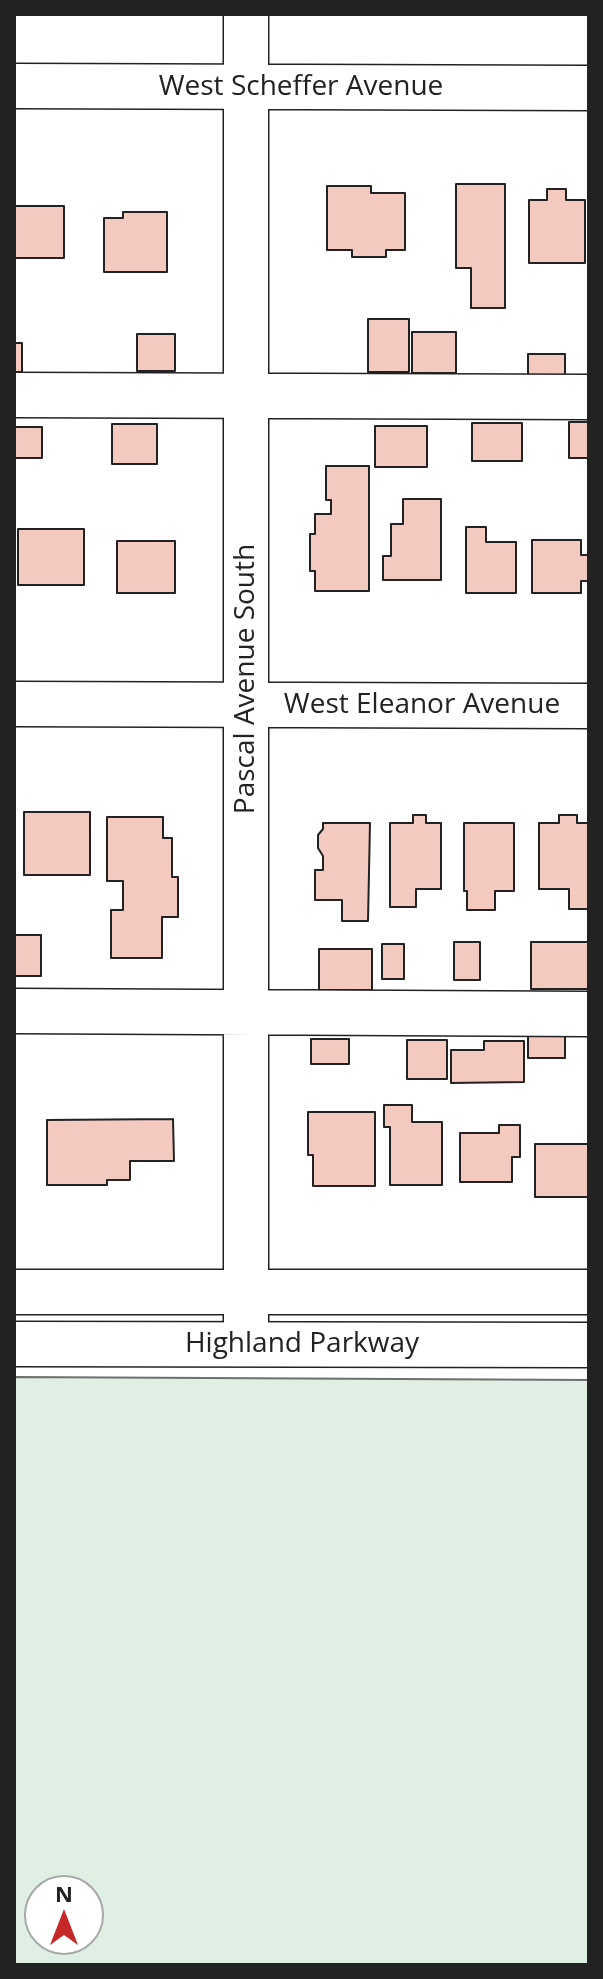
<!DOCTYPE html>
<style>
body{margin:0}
#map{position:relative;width:603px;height:1979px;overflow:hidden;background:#fff;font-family:"Open Sans",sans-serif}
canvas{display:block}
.frame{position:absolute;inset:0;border:16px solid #222;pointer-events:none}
.north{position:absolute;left:24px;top:1875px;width:80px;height:80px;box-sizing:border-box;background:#fff;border:2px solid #a7a7a7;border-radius:50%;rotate:0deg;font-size:22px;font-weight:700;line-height:32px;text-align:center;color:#222}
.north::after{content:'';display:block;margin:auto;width:28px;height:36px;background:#c62828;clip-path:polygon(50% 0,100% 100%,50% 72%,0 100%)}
</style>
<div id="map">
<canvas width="603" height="1979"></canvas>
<div class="frame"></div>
<div class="north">N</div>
</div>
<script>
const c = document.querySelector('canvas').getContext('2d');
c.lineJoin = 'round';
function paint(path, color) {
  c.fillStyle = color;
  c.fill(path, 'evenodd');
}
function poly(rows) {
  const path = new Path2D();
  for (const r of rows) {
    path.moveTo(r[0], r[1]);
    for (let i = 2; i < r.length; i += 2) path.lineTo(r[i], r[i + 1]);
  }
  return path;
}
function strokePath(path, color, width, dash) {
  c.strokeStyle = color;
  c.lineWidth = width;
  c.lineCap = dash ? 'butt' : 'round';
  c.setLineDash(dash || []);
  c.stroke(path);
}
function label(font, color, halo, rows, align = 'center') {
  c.font = font + ' "Open Sans",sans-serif';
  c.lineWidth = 6;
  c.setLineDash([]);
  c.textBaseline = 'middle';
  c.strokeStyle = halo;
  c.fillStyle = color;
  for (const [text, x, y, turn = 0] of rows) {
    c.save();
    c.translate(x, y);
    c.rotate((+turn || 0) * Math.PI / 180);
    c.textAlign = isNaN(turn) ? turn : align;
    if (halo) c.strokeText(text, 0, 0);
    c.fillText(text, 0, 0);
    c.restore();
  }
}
const green = poly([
 [14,1377,589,1380,589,1965,14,1965,14,1377],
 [40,1891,88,1891,88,1939,40,1939,40,1891]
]);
const building = poly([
 [456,184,505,184,505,308,471,308,471,268,456,268,456,184],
 [327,186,371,186,371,193,405,193,405,250,386,250,386,257,352,257,352,250,327,250,327,186],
 [547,189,566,189,566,200,585,200,585,263,529,263,529,200,547,200,547,189],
 [14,206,64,206,64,258,14,258,14,206],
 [123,212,167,212,167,272,104,272,104,218,123,218,123,212],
 [368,319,409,319,409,372,368,372,368,319],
 [412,332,456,332,456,373,412,373,412,332],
 [137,334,175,334,175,371,137,371,137,334],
 [14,343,22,343,22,372,14,372,14,343],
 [528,354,565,354,565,379,528,379,528,354],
 [569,422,589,422,589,458,569,458,569,422],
 [472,423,522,423,522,461,472,461,472,423],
 [112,424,157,424,157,464,112,464,112,424],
 [375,426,427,426,427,467,375,467,375,426],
 [14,427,42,427,42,458,14,458,14,427],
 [326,466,369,466,369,591,315,591,315,571,310,571,310,534,315,534,315,514,331,514,331,500,326,500,326,466],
 [403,499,441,499,441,580,383,580,383,556,391,556,391,524,403,524,403,499],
 [466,527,486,527,486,542,516,542,516,593,466,593,466,527],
 [18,529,84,529,84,585,18,585,18,529],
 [532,540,581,540,581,555,589,555,589,581,581,581,581,593,532,593,532,540],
 [117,541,175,541,175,593,117,593,117,541],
 [24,812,90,812,90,875,24,875,24,812],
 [413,815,426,815,426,823,441,823,441,889,416,889,416,907,390,907,390,823,413,823,413,815],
 [559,815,577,815,577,823,589,823,589,909,569,909,569,889,539,889,539,823,559,823,559,815],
 [107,817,163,817,163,838,172,838,172,877,178,877,178,917,162,917,162,958,111,958,111,910,123,910,123,881,107,881,107,817],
 [323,823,370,823,368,921,342,921,342,900,315,900,315,870,323,870,323,856,318,848,318,835,323,829,323,823],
 [464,823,514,823,514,891,495,891,495,910,467,910,467,891,464,891,464,823],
 [15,935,41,935,41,976,15,976,15,935],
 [454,942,480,942,480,980,454,980,454,942],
 [531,942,589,942,589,989,531,989,531,942],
 [382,944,404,944,404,979,382,979,382,944],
 [319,949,372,949,372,990,319,990,319,949],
 [528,1031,565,1031,565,1058,528,1058,528,1031],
 [311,1039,349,1039,349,1064,311,1064,311,1039],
 [407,1040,447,1040,447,1079,407,1079,407,1040],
 [484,1041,524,1041,524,1082,451,1083,451,1050,484,1050,484,1041],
 [384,1105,412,1105,412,1122,442,1122,442,1185,390,1185,390,1127,384,1127,384,1105],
 [308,1112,375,1112,375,1186,313,1186,313,1155,308,1155,308,1112],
 [173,1119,174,1161,130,1161,130,1180,107,1180,107,1185,47,1185,47,1120,173,1119],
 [499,1125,520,1125,520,1157,512,1157,512,1182,460,1182,460,1133,499,1133,499,1125],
 [535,1144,589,1144,589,1197,535,1197,535,1144]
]);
const minor = poly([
 [246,14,246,1344],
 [14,86,589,88],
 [14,395,589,397],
 [14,704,589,706],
 [14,1011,589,1014],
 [14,1292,589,1292],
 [14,1344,589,1345]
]);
const streetNames = [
 ["West Scheffer Avenue",301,87],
 ["Pascal Avenue South",246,679,-90],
 ["West Eleanor Avenue",422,705],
 ["Highland Parkway",302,1344]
];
paint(green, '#e0efe3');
strokePath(green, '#6f6f6f', 2);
paint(building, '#f3c9c0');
strokePath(building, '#222', 2);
strokePath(minor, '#222', 47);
strokePath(minor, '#fff', 44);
label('28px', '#222', '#fff', streetNames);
</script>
